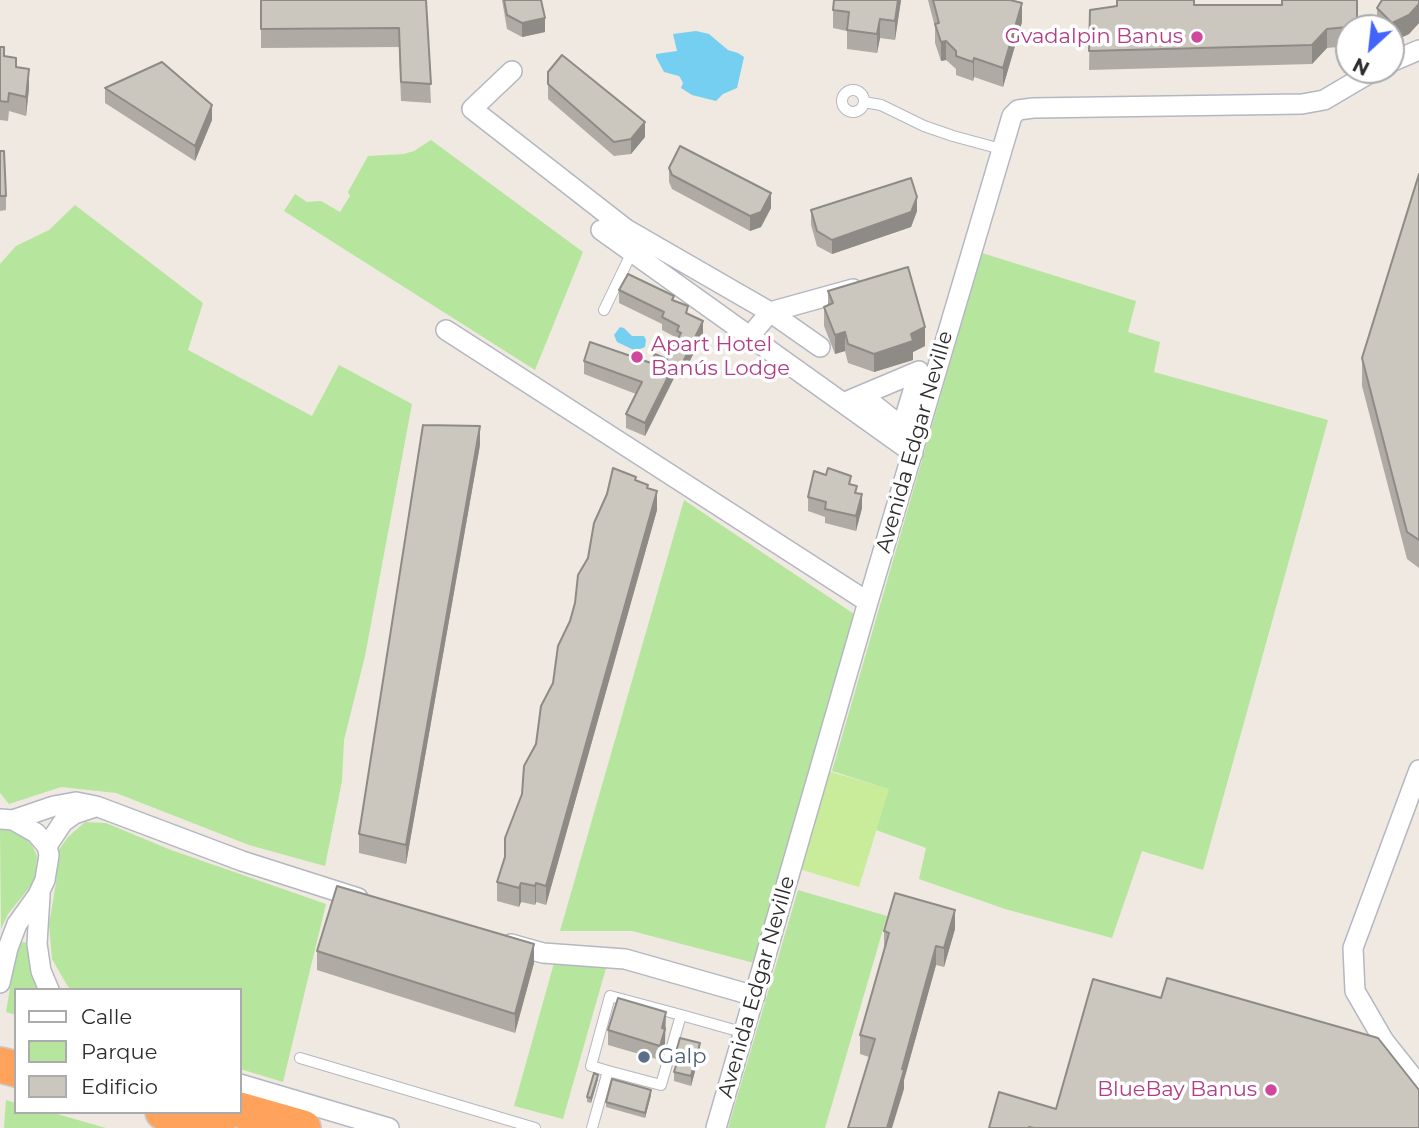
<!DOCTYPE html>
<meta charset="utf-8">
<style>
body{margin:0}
#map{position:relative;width:1419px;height:1128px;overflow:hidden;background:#efe9e1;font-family:Montserrat,sans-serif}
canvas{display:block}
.legend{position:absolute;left:14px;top:988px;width:228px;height:126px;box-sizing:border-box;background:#fff;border:2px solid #ababab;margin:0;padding:9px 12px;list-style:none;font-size:21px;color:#2e2e2e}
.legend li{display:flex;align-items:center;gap:14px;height:35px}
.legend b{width:35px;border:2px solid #ababab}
.north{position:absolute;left:1335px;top:14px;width:70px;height:70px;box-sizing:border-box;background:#fff;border:2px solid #ababab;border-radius:50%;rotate:207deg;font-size:19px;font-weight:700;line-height:28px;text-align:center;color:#2e2e2e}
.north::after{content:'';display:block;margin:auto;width:24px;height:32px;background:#4264fb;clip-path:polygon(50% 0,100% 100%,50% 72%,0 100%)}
</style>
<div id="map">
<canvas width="1419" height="1128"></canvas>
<ul class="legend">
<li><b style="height:9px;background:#fff"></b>Calle</li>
<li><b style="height:19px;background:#b6e59e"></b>Parque</li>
<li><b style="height:19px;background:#cbc7bf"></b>Edificio</li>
</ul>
<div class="north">N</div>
</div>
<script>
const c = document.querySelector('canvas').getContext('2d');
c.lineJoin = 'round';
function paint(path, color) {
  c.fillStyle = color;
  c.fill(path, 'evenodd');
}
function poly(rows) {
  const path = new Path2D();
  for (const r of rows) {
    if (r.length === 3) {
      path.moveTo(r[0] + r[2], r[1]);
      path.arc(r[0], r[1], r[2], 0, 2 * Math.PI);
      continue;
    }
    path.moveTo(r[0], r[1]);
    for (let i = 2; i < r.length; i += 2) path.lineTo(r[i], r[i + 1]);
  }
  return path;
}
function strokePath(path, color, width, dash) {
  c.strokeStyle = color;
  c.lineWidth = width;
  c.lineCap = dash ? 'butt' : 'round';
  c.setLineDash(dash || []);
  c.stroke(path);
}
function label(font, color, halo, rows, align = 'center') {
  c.font = font + ' Montserrat,sans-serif';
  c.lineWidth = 7;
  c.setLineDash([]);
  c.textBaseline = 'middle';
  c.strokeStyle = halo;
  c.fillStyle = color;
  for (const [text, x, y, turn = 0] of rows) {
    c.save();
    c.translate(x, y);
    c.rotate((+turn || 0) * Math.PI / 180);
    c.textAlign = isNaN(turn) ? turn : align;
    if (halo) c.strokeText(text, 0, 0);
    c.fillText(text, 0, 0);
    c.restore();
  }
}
const green = poly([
 [431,140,583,252,535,370,284,211,295,194,307,202,321,201,340,212,350,196,348,192,368,156,404,154,414,151],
 [75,205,203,303,188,350,312,416,339,365,412,404,365,656,344,740,342,781,325,866,249,845,116,793,61,787,9,804,0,793,0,264,16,246,49,230],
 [982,253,1136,301,1128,332,1160,342,1154,372,1328,420,1203,870,1142,851,1112,938,1005,909,919,879,926,848,876,830,888,789,832,771],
 [684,500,860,618,758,964,632,931,560,931],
 [85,822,106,823,171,850,326,904,283,1082,240,1069,240,990,71,990,67,985,52,959,49,924,56,883,58,851,68,837],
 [8,829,21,834,32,845,37,856,36,873,33,883,8,914,1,929,0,830],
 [798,890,887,916,825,1128,728,1128],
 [22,942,28,943,41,990,16,990,16,1015,6,1012,16,952],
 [554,963,606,968,563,1119,514,1106],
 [6,1100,16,1103,16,1112,50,1112,106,1128,4,1128]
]);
const pitch = poly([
 [828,771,889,789,859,887,799,869]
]);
const water = poly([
 [696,31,709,34,728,50,738,53,744,57,737,88,723,94,716,101,692,95,681,88,683,83,681,79,679,76,664,72,656,57,656,54,677,51,673,34],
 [620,327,624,328,632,336,644,336,646,340,645,347,636,351,617,342,614,335]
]);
const lane = poly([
 [853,101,11],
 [864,102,881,105,924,126,953,136,1001,149],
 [604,310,632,252],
 [300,1058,535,1128],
 [608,1071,591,1066,610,996,681,1015],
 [592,1128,608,1071,661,1085,681,1015,745,1033]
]);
const street = poly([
 [1391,62,1419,50],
 [512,71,472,109,626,229,770,312,750,336],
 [601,230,913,453],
 [770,312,853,289],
 [770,312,820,347],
 [446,330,868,602],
 [843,403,919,371,902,427,862,395],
 [1419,770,1353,948,1355,991,1384,1041,1419,1085],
 [0,819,13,820,36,833,47,846,49,855,45,880,38,895,17,924,8,948,0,983],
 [13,820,54,806,76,802,96,806,242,861,358,898],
 [47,846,63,822,74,814,95,807],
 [40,895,37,944,41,971,49,990],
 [511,944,543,953,625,959,755,996],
 [240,1084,389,1128],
 [716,1128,868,602,1012,116,1018,110,1033,108,1302,104,1324,100,1375,70]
]);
const highway = poly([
 [0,1065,16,1069],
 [240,1110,303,1128],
 [163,1112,217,1128]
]);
const wall = poly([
 [261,0,426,0,431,103,401,101,399,47,261,48],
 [502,0,541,0,545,32,522,37,507,29],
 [901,0,895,40,880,38,877,53,847,49,847,31,833,28,833,10],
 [928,0,1010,0,1022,22,1003,87,974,77,973,81,956,75,956,69,946,60,941,61,935,43,935,27],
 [1357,0,1357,28,1349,28,1349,46,1327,48,1312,64,1089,70,1090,10,1282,5],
 [1419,0,1419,23,1409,34,1392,42,1391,41,1391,28,1377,27,1377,8],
 [0,47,4,56,16,67,29,88,26,116,9,111,8,121,0,120],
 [548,72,645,137,631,154,614,156,548,99],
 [105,88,212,120,195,161,105,103],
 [0,151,6,196,6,210,0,211],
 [669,168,771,208,761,227,750,231,672,189,669,182],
 [1419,174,1419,568,1407,559,1362,386,1362,358],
 [811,210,917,211,911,227,832,254,817,246,811,225],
 [619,290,674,301,688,314,703,334,681,379,675,376,645,436,626,428,626,414,636,394,584,374,584,361,651,363,667,359,677,341,677,338,662,330,662,324,619,303],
 [828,291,925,346,913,352,913,360,874,372,848,363,845,351,835,354,824,326,824,307,828,305],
 [480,445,406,864,359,853,359,834],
 [636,481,648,488,657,510,546,905,536,902,535,905,521,902,519,907,497,901,497,882,575,603],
 [851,485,857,493,862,508,856,531,825,523,825,517,808,511,808,497],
 [955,929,944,967,936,965,904,1080,904,1089,869,1057,860,1054,860,1035,884,950,884,931],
 [317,951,534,963,515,1033,317,970],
 [666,1027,665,1031,665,1043,660,1060,608,1045,608,1030],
 [700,1053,691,1086,674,1081,674,1072,676,1065,675,1064,675,1055],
 [598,1079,591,1103,587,1102,587,1097],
 [651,1095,645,1118,606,1107,606,1102]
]);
const shadedWall = poly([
 [898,0,901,0,895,40,895,21],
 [1022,3,1022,22,1003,87,1003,68],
 [1419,4,1419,23,1409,34,1392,42,1392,23],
 [545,18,545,32,522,37,522,23],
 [880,19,880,38,877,53,877,34],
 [1327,29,1327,48,1312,64,1312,45],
 [946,41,946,60,941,61,941,42],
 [974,58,974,77,973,81,973,62],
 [29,69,29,88,26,116,26,97],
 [212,105,212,120,195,161,195,146],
 [645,122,645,137,631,154,631,139],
 [771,193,771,208,761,227,750,231,750,216],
 [917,197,917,211,911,227,832,254,832,240],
 [703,321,703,334,681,379,681,366],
 [925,327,925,346,913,352,913,360,874,372,874,354],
 [845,332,845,351,835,354,835,335],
 [675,363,675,376,645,436,645,423],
 [480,426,480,445,406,864,406,845],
 [657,491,657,510,546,905,546,886],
 [862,494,862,508,856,531,856,516],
 [521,883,521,902,519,907,519,888],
 [536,883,536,902,535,905,535,886],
 [955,910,955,929,944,967,944,948],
 [534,944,534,963,515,1033,515,1014],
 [936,946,936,965,904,1080,904,1089,892,1128,887,1128],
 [666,1012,665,1043,660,1060,662,1028],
 [700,1043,700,1053,691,1086,691,1076],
 [598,1075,598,1079,591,1103,591,1098],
 [651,1090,651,1095,645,1118,645,1113]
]);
const building = poly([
 [261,0,426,0,431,84,401,82,399,28,261,29,261,0],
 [504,0,541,0,545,18,522,23,507,15,504,0],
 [834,0,898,0,895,21,880,19,877,34,847,30,849,12,833,10,834,0],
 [933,0,1010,0,1022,3,1003,68,974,58,973,62,956,56,956,51,946,41,941,42,935,24,939,23,933,0],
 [1117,0,1194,0,1194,5,1282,5,1282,0,1357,0,1357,26,1327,29,1312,45,1089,51,1090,10,1117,6,1117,0],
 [1382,0,1419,0,1419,4,1409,15,1392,23,1377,8,1382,0],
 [0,47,4,47,4,56,16,58,16,67,29,69,26,97,9,93,8,102,0,101,0,47],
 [562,55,645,122,631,139,614,142,548,84,548,72,562,55],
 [162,62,212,105,195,146,105,88,162,62],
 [680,146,771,193,761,212,750,216,672,175,669,168,680,146],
 [0,151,4,151,6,196,0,196,0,151],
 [1419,174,1419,540,1407,532,1362,358,1419,174],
 [911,178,917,197,911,212,832,240,817,231,811,210,911,178],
 [908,267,925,327,911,334,913,341,874,354,848,344,845,332,835,335,824,307,833,303,828,291,908,267],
 [628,274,674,296,672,300,688,306,686,313,703,321,681,366,675,363,645,423,626,414,642,382,584,361,590,342,651,363,655,354,667,359,681,333,677,331,679,326,662,317,664,312,619,290,628,274],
 [423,425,480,426,406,845,359,834,423,425],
 [613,468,636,477,635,480,648,485,647,488,657,491,546,886,536,883,535,886,521,883,519,888,497,882,505,857,505,838,522,794,524,766,536,744,541,706,553,683,558,646,570,621,575,603,578,575,588,558,594,523,607,494,613,468],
 [828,468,851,476,849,484,857,486,855,493,862,494,856,516,825,509,826,502,808,497,814,471,826,475,828,468],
 [337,886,534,944,515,1014,317,951,337,886],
 [895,893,955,910,944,948,936,946,902,1069,904,1070,887,1128,848,1128,875,1039,860,1035,889,933,884,931,895,893],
 [1167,978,1378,1038,1419,1090,1419,1128,1034,1128,1029,1127,1029,1128,989,1128,999,1092,1056,1109,1093,979,1161,998,1167,978],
 [618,998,666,1012,662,1028,665,1029,660,1046,608,1030,618,998],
 [680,1038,700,1043,691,1076,674,1072,679,1056,675,1055,680,1038],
 [594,1073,598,1075,591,1098,587,1097,594,1073],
 [612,1079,651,1090,645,1113,606,1102,612,1079]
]);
const markers = [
 [1197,37,7,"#d1479c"],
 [637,357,7,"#d1479c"],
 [644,1057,7,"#5c6f8a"],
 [1271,1090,7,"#d1479c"]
];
const hotelNames = [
 ["Gvadalpin Banus",1183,37],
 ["Apart Hotel",651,345,"left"],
 ["Banús Lodge",651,369,"left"],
 ["BlueBay Banus",1257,1090]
];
const streetNames = [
 ["Avenida Edgar Neville",915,442,-74],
 ["Avenida Edgar Neville",757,987,-74]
];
const serviceNames = [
 ["Galp",658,1057]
];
paint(green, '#b6e59e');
paint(pitch, '#c9ec9a');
paint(water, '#75cff0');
strokePath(lane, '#b4b7c1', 12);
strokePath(street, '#b4b7c1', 22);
strokePath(highway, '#c9c9c9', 38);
strokePath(lane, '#fff', 10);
strokePath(street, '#fff', 19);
strokePath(highway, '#ffa35c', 35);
paint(wall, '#afaba4');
paint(shadedWall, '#8e8b86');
paint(building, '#cbc7bf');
strokePath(building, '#8e8b86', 2);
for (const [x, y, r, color] of markers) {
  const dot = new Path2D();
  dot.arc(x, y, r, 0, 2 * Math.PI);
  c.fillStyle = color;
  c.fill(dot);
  strokePath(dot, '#fff', 2.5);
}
label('21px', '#b23c85', '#fff', hotelNames, 'right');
label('21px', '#2e2e2e', '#fff', streetNames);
label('21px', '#4e5e75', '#fff', serviceNames, 'left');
</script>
